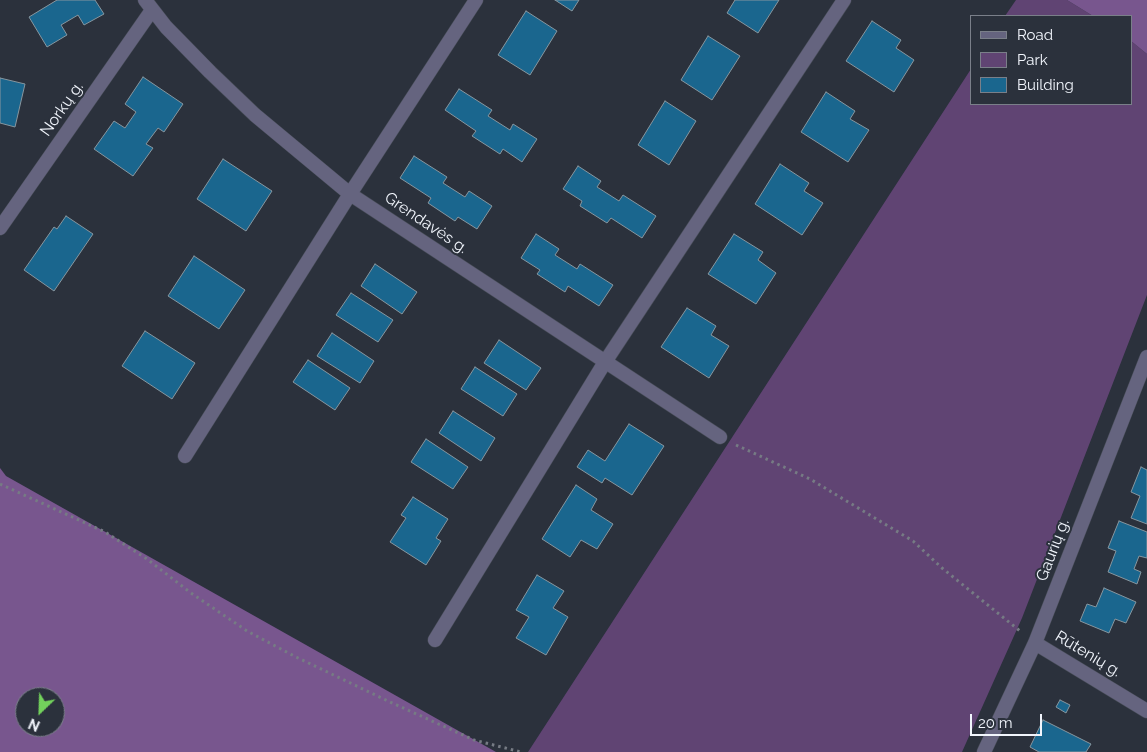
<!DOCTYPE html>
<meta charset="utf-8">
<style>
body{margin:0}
#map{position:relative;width:1147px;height:752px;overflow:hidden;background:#2b313c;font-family:Raleway,sans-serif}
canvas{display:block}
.legend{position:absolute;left:970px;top:15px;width:162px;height:90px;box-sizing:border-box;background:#2b313c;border:1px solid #7a7f89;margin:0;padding:6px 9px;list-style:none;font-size:15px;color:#f1f5fc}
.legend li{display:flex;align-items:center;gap:10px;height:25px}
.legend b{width:25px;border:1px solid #7a7f89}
.north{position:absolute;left:15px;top:687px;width:50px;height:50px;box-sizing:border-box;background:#2b313c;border:1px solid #7a7f89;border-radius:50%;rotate:204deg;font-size:14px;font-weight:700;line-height:20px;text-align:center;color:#f1f5fc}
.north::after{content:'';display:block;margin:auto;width:18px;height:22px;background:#73d25c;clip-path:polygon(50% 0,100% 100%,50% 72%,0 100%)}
.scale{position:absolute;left:970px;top:714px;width:72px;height:22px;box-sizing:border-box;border:2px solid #f1f5fc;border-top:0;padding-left:6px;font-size:15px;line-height:18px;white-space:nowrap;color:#f1f5fc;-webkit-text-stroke:4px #2b313c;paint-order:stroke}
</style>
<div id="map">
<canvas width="1147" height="752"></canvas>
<ul class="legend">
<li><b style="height:6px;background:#65647f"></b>Road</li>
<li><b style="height:14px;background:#604473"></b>Park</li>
<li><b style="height:14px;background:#1a668e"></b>Building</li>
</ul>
<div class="north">N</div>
<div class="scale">20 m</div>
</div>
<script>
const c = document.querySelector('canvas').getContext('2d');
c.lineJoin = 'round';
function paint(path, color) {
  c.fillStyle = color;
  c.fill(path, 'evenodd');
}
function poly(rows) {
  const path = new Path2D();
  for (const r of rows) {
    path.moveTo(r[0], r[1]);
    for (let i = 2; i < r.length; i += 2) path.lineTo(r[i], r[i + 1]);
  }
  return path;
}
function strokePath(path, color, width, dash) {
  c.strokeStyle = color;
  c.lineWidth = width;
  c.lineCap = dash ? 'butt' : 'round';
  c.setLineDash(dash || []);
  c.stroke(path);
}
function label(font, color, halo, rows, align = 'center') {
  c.font = font + ' Raleway,sans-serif';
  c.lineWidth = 4;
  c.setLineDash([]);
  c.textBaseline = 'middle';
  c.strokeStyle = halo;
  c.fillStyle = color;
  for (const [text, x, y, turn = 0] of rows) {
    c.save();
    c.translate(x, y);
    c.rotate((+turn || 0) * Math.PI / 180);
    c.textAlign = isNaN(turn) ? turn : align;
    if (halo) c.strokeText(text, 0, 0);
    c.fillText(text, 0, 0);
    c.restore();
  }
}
const green = poly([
 [1016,0,1067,0,1093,16,1005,16],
 [1131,41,1147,54,1147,295,1022,618,962,752,528,752,971,69,971,104,1131,104]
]);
const forest = poly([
 [1067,0,1147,0,1147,54,1131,41,1131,16,1093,16],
 [0,468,6,476,496,752,0,752],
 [25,697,55,697,55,727,25,727]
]);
const building = poly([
 [57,0,95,0,104,14,84,25,78,15,61,25,67,35,47,47,29,17,57,0],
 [555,0,579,0,572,11,555,0],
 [735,0,779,0,758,33,727,13,735,0],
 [526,11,557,31,530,75,498,55,526,11],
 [872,21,901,40,896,48,914,60,894,92,846,61,872,21],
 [708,36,740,56,712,100,681,80,708,36],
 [143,77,183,104,164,132,158,128,146,144,153,148,133,176,94,149,114,121,125,128,136,112,125,104,143,77],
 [0,78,25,84,15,127,0,123,0,78],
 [459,89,492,110,488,116,510,130,513,124,537,139,522,162,503,149,500,154,472,136,476,131,445,110,459,89],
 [826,92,855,111,850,119,869,130,848,162,801,132,826,92],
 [665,101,696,121,669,165,638,145,665,101],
 [414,156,447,177,443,183,465,197,469,191,492,206,477,229,458,217,455,221,428,203,431,198,400,178,414,156],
 [223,159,272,191,246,231,197,199,223,159],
 [780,164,809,183,804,191,823,203,802,235,755,204,780,164],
 [578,166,601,181,597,187,619,201,623,195,656,216,642,238,611,218,607,223,580,206,582,201,563,189,578,166],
 [66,216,93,234,54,291,24,270,54,227,57,229,66,216],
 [536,234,559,249,555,255,577,269,580,264,613,285,599,306,568,286,565,292,537,274,540,270,521,258,536,234],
 [734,234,763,252,758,260,776,273,756,304,708,274,734,234],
 [194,256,245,290,219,329,168,296,194,256],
 [375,264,417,292,402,314,361,286,375,264],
 [351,293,393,320,378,342,336,315,351,293],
 [687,308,716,326,711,335,729,346,709,378,661,347,687,308],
 [145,331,195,363,172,399,122,366,145,331],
 [332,333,374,361,360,383,317,356,332,333],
 [499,340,541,368,526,390,484,363,499,340],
 [308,360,350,388,335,410,293,382,308,360],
 [475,367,517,394,503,416,461,389,475,367],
 [453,411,495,438,481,461,439,433,453,411],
 [629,424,664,446,632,495,605,478,602,483,577,467,588,450,605,461,629,424],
 [426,439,468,467,453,489,411,462,426,439],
 [1141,467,1147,470,1147,524,1131,518,1140,496,1131,492,1141,467],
 [576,485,597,499,591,510,613,524,597,549,581,540,570,557,542,539,576,485],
 [413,497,448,519,436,538,441,541,426,565,390,542,406,518,401,515,413,497],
 [1119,521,1147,532,1147,558,1139,556,1134,569,1141,572,1137,584,1108,572,1116,551,1108,548,1119,521],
 [537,575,564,591,553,608,568,617,546,655,516,638,529,617,516,610,537,575],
 [1104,588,1136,602,1126,623,1115,619,1109,633,1080,621,1087,604,1096,607,1104,588],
 [1060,700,1070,705,1066,713,1056,707,1060,700],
 [1043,720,1091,744,1086,752,1039,752,1030,747,1043,720]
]);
const path = poly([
 [736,445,810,479,913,541,942,568,1020,631],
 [0,484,105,532,147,559,191,593,247,631,296,657,390,702,474,740,521,752]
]);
const minor = poly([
 [145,0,166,27,210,72,255,115,350,194,720,437],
 [0,228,152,10],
 [185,456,350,194,476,0],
 [435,640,605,362,844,0],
 [1035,643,1147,711],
 [984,752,1035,643,1147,357]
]);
const streetNames = [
 ["Norkų g.",62,109,-55],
 ["Grendavės g.",426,223,34],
 ["Gaurių g.",1053,550,-69],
 ["Rūtenių g.",1088,654,31]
];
paint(green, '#604473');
paint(forest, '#78568e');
paint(building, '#1a668e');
strokePath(building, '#87969f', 1);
strokePath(minor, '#474c57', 15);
strokePath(path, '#767b84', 3, [2.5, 4]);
strokePath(minor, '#65647f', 14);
label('16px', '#f1f5fc', '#2b313c', streetNames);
</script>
